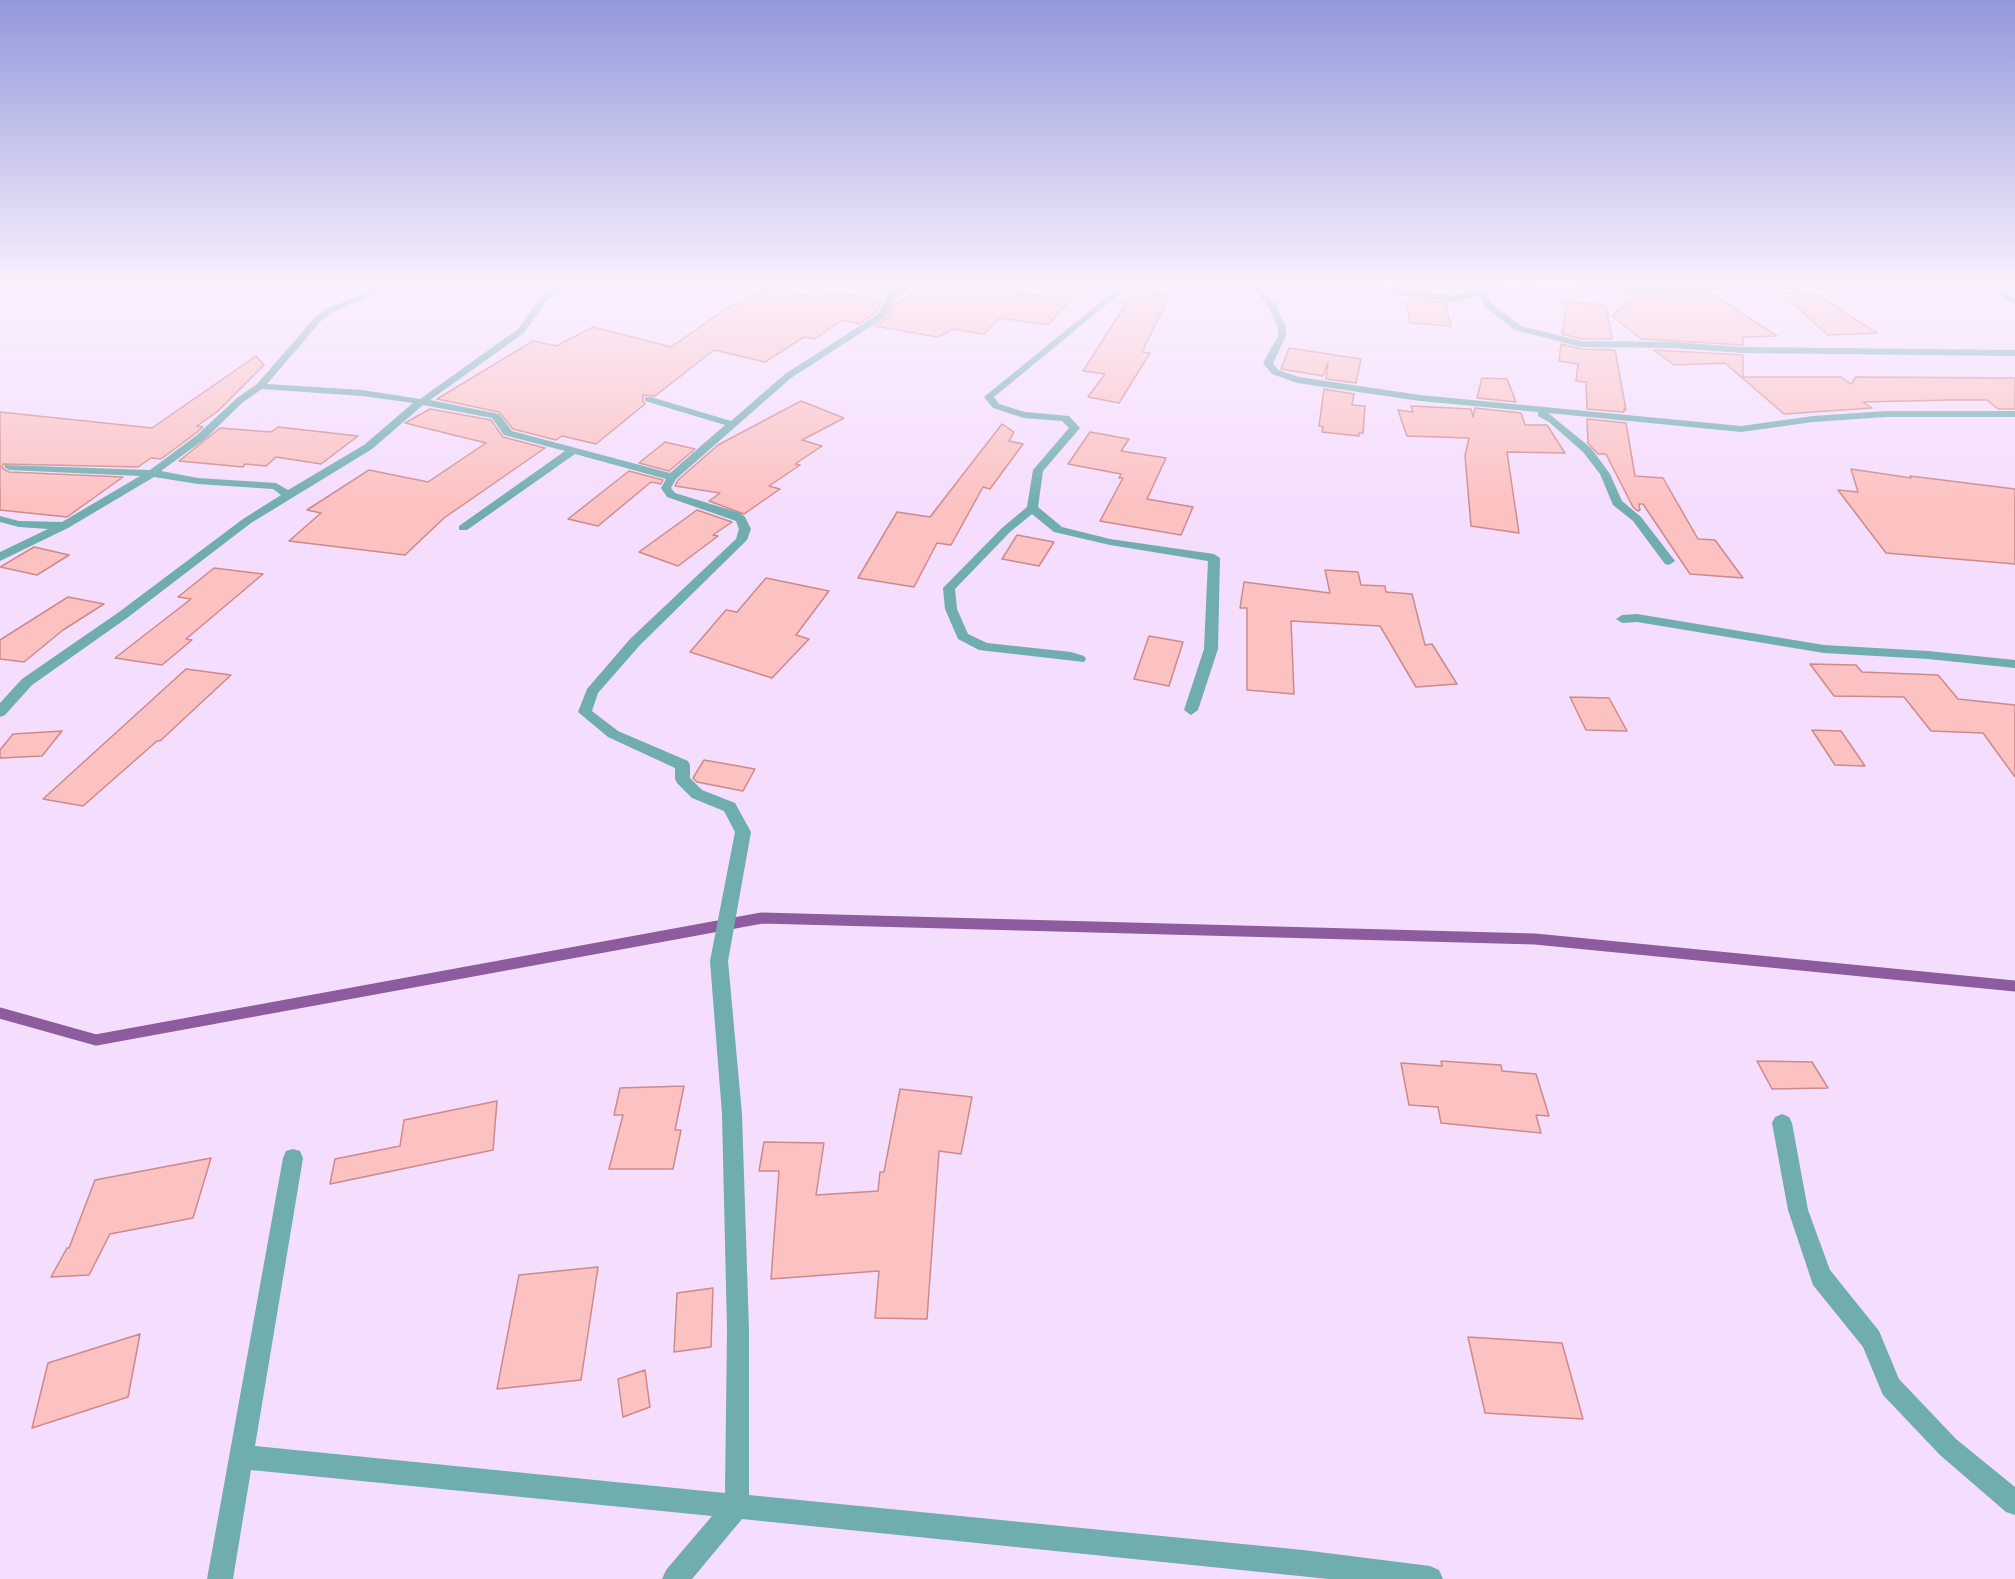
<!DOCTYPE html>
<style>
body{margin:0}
canvas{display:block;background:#f5ddfd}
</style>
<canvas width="2015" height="1579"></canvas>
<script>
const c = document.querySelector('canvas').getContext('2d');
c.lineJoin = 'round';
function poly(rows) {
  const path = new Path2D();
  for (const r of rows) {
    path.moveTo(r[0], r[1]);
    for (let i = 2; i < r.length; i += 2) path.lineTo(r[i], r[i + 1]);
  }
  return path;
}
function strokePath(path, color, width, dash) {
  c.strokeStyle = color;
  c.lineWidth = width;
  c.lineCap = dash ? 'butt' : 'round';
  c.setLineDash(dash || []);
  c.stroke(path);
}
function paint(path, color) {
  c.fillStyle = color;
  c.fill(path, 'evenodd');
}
const stream = poly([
 [0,1013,96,1040,762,918,1535,939,2015,986]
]);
const building = poly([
 [924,286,990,286,1043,297,1056,286,1082,286,1048,325,1000,318,984,334,953,329,937,337,875,326,886,319,895,304,924,286],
 [769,288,822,299,832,292,882,301,876,312,859,324,842,320,815,339,804,337,765,362,714,350,655,396,643,395,643,401,645,404,596,444,562,436,556,440,513,429,499,412,437,399,533,341,556,346,593,327,671,347,733,304,739,305,769,288],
 [1135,290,1170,294,1142,352,1150,353,1119,403,1088,397,1105,374,1083,371,1135,290],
 [1711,293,1777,336,1743,337,1743,345,1641,339,1612,316,1636,294,1711,293],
 [1781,293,1816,294,1877,333,1828,335,1781,293],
 [1410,298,1445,303,1451,326,1410,323,1406,303,1410,298],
 [1567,302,1606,305,1612,339,1581,339,1562,334,1567,302],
 [1561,344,1581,349,1615,350,1626,410,1624,409,1624,412,1587,409,1586,382,1576,381,1578,364,1559,361,1561,344],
 [1289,348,1361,359,1356,383,1326,379,1328,362,1323,376,1281,369,1289,348],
 [1654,350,1743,355,1743,377,1841,377,1851,384,1856,377,2015,378,2015,409,1998,409,1987,400,1950,400,1863,402,1872,408,1784,414,1725,363,1674,365,1654,350],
 [256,356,264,365,218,411,197,426,203,427,196,433,161,459,151,458,138,467,3,464,2,468,9,472,123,477,67,517,0,510,0,412,152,428,256,356],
 [1482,378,1507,379,1516,402,1477,398,1482,378],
 [1324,389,1354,394,1352,405,1365,406,1363,433,1359,433,1359,436,1322,432,1323,427,1319,426,1324,389],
 [801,401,844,418,802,440,822,446,795,464,800,465,769,486,780,489,744,514,709,501,720,493,675,486,678,480,718,445,801,401],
 [1411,406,1471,409,1473,417,1475,408,1521,413,1525,425,1547,425,1565,453,1507,452,1519,533,1471,526,1465,456,1469,438,1407,436,1398,410,1413,412,1411,406],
 [430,409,491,420,503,437,545,448,444,518,405,555,289,541,321,513,307,510,369,470,428,482,486,443,405,423,430,409],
 [1587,419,1626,423,1635,476,1663,478,1698,539,1715,540,1743,578,1690,574,1643,504,1639,504,1640,510,1638,511,1633,507,1606,454,1598,454,1588,443,1587,419],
 [1002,424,1014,432,1009,441,1023,444,990,489,983,487,951,545,937,543,914,587,858,578,897,512,930,517,1002,424],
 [278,427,358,436,321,464,276,457,266,466,245,464,243,467,179,461,220,428,271,432,278,427],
 [1090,432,1129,439,1121,451,1166,458,1147,499,1193,507,1181,535,1100,521,1123,478,1119,478,1121,474,1068,464,1090,432],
 [665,442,695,449,669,471,639,463,665,442],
 [1851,469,1911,478,1910,476,2015,489,2015,564,1886,553,1838,490,1858,492,1851,469],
 [629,471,663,480,661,484,651,482,598,526,568,519,629,471],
 [697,510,732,522,713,535,718,536,678,566,639,552,697,510],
 [1017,535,1054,542,1039,566,1002,559,1017,535],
 [34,547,69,555,37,575,0,567,34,547],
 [214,568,263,574,186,639,192,640,162,665,115,658,191,599,178,597,214,568],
 [1325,570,1358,572,1361,585,1385,586,1386,592,1412,594,1425,645,1432,644,1457,684,1416,687,1380,626,1291,621,1294,694,1247,690,1247,608,1240,608,1244,582,1330,593,1325,570],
 [766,578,829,591,796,635,809,639,772,678,690,652,726,610,737,612,766,578],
 [68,597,104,604,63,630,24,662,0,659,0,640,68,597],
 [1149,636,1183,642,1169,686,1134,679,1149,636],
 [1810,664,1856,665,1862,672,1938,675,1958,699,2015,705,2015,777,1983,733,1931,731,1904,697,1834,696,1810,664],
 [186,669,231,675,160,741,157,741,83,806,43,799,186,669],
 [1570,697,1609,698,1627,731,1586,730,1570,697],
 [1812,730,1841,731,1865,766,1835,765,1812,730],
 [62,731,42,756,0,758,0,750,13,734,62,731],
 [704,760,755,769,743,791,697,782,693,778,704,760],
 [1441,1061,1501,1065,1502,1071,1536,1074,1549,1116,1536,1115,1541,1133,1441,1123,1438,1107,1409,1105,1401,1063,1442,1066,1441,1061],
 [1757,1061,1812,1062,1828,1088,1772,1089,1757,1061],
 [684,1086,675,1130,681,1130,673,1169,609,1169,623,1115,614,1115,620,1088,684,1086],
 [900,1089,972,1097,961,1154,939,1151,927,1319,875,1318,879,1271,771,1279,779,1171,759,1171,764,1142,824,1143,816,1195,878,1191,880,1172,884,1172,900,1089],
 [497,1101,493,1150,330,1184,335,1159,400,1146,404,1120,497,1101],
 [211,1158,193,1218,110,1234,89,1275,51,1277,67,1248,69,1248,95,1180,211,1158],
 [598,1267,581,1380,497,1389,519,1275,598,1267],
 [713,1288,711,1347,674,1352,677,1293,713,1288],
 [140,1334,128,1397,32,1428,48,1363,140,1334],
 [1468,1337,1562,1343,1583,1419,1485,1413,1468,1337],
 [645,1370,650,1407,623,1417,618,1379,645,1370]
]);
const minor = poly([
 [380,286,390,286,332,313,322,320,267,384,362,390,420,399,518,329,542,295,561,286,571,286,548,299,524,333,430,400,499,414,512,431,670,473,725,425,645,401,645,397,651,397,731,421,785,374,878,314,888,294,902,286,911,286,894,298,890,310,884,318,791,378,676,479,671,488,675,493,740,513,745,517,751,529,747,540,640,645,598,693,592,711,618,731,688,761,690,765,690,778,702,790,735,803,751,832,728,961,742,1114,749,1330,749,1495,1303,1550,1430,1566,1439,1570,1443,1579,1329,1579,742,1519,692,1579,662,1579,666,1570,712,1516,251,1470,233,1579,207,1579,283,1158,286,1151,293,1149,300,1151,303,1158,255,1446,725,1493,727,1330,722,1114,710,961,735,832,724,811,692,798,677,783,675,779,675,768,608,737,578,712,587,689,630,639,736,539,739,529,736,521,667,497,661,488,666,479,575,454,467,530,459,530,459,526,565,451,504,435,492,418,423,405,372,449,251,523,127,618,32,685,5,715,0,717,0,703,22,679,119,612,243,519,281,495,273,489,198,484,154,477,68,528,0,561,0,552,48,529,19,527,0,522,0,516,19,521,62,522,140,476,9,470,4,467,5,465,150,470,197,435,237,398,257,384,316,316,326,309,380,286],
 [262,389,362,396,413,403,364,445,288,490,276,483,198,478,161,471,205,439,243,402,262,389],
 [1120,286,1129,286,994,397,999,404,1025,412,1069,416,1080,428,1043,471,1038,507,1062,527,1110,539,1214,554,1220,558,1218,649,1198,710,1191,715,1184,710,1204,649,1208,561,1110,545,1054,532,1032,514,1010,532,955,589,957,609,968,634,987,643,1071,652,1084,656,1086,659,1084,662,979,650,958,639,945,609,943,588,1002,528,1027,507,1033,470,1069,428,1062,421,1024,418,993,408,984,397,1120,286],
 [1251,286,1259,286,1276,305,1286,328,1286,336,1273,363,1278,370,1299,377,1420,395,1741,426,1813,416,1886,411,2015,411,2015,417,1886,417,1813,422,1741,432,1548,413,1591,448,1610,474,1622,501,1641,517,1675,561,1669,565,1665,564,1633,521,1613,505,1600,474,1583,452,1549,422,1538,416,1538,412,1420,401,1297,383,1272,374,1263,363,1278,336,1278,328,1269,308,1251,286],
 [1349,286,1371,286,1454,296,1488,288,1930,286,1926,288,1485,293,1491,303,1521,326,1581,341,1673,342,1742,347,2015,350,2015,356,1742,353,1673,348,1581,347,1515,330,1485,307,1478,295,1454,302,1353,288,1349,286],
 [1986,286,1995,286,2015,298,2015,305,1986,286],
 [1637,614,1824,645,1928,651,2015,660,2015,668,1928,659,1824,653,1637,622,1622,623,1616,619,1622,615,1637,614],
 [1782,1114,1789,1117,1792,1123,1808,1210,1830,1270,1879,1331,1899,1379,1956,1439,2015,1487,2015,1515,2006,1512,1940,1455,1883,1395,1863,1347,1813,1285,1788,1210,1772,1123,1775,1117,1782,1114]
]);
strokePath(stream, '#8d5c9e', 11);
paint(building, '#fcc1c1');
strokePath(building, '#ce898b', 1.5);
paint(minor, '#6fadae');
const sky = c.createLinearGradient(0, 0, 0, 507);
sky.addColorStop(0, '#9299da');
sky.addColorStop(0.56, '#faf0fe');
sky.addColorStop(1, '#faf0fe00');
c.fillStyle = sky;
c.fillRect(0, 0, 2015, 507);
</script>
